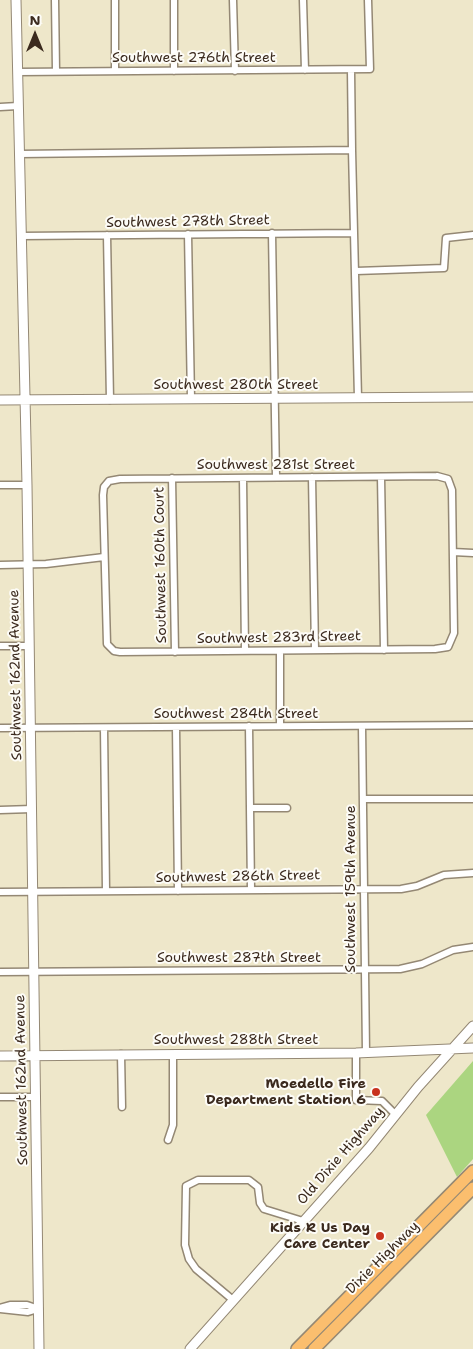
<!DOCTYPE html>
<style>
body{margin:0}
#map{position:relative;width:473px;height:1349px;overflow:hidden;background:#eee7ca;font-family:"Shantell Sans",sans-serif}
canvas{display:block}
.north{position:absolute;left:10px;top:10px;width:50px;height:50px;-webkit-text-stroke:4px #fdfcf7;paint-order:stroke;rotate:0deg;font-size:14px;font-weight:700;line-height:20px;text-align:center;color:#3b2a1e}
.north::after{content:'';display:block;margin:auto;width:18px;height:22px;background:#3b2a1e;clip-path:polygon(50% 0,100% 100%,50% 72%,0 100%)}
</style>
<div id="map">
<canvas width="473" height="1349"></canvas>
<div class="north">N</div>
</div>
<script>
const c = document.querySelector('canvas').getContext('2d');
c.lineJoin = 'round';
function paint(path, color) {
  c.fillStyle = color;
  c.fill(path, 'evenodd');
}
function poly(rows) {
  const path = new Path2D();
  for (const r of rows) {
    path.moveTo(r[0], r[1]);
    for (let i = 2; i < r.length; i += 2) path.lineTo(r[i], r[i + 1]);
  }
  return path;
}
function strokePath(path, color, width, dash) {
  c.strokeStyle = color;
  c.lineWidth = width;
  c.lineCap = dash ? 'butt' : 'round';
  c.setLineDash(dash || []);
  c.stroke(path);
}
function label(font, color, halo, rows, align = 'center') {
  c.font = font + ' "Shantell Sans",sans-serif';
  c.lineWidth = 4;
  c.setLineDash([]);
  c.textBaseline = 'middle';
  c.strokeStyle = halo;
  c.fillStyle = color;
  for (const [text, x, y, turn = 0] of rows) {
    c.save();
    c.translate(x, y);
    c.rotate((+turn || 0) * Math.PI / 180);
    c.textAlign = isNaN(turn) ? turn : align;
    if (halo) c.strokeText(text, 0, 0);
    c.fillText(text, 0, 0);
    c.restore();
  }
}
const green = poly([
 [473,1061,473,1159,457,1177,426,1115]
]);
const minor = poly([
 [55,0,56,71],
 [115,0,115,71],
 [174,0,174,71],
 [233,0,235,71],
 [303,0,305,70],
 [18,72,370,69,368,0],
 [0,107,18,106],
 [352,150,358,398],
 [19,154,352,150,351,70],
 [272,233,276,477],
 [188,234,191,399],
 [107,235,110,400],
 [21,236,354,233],
 [356,271,444,268,446,238,473,235],
 [437,476,448,479,452,490,454,633,448,647,435,649,120,652,114,651,107,644,103,495,104,487,109,481,120,479,437,476],
 [312,477,315,650],
 [381,477,384,650],
 [172,478,175,652],
 [243,478,245,651],
 [0,485,27,485],
 [453,552,473,553],
 [0,565,46,564,104,557],
 [0,646,29,646],
 [280,651,280,726],
 [249,726,251,890],
 [362,726,366,1053],
 [176,727,178,891],
 [0,728,473,725],
 [104,728,106,891],
 [363,799,473,799],
 [250,808,287,808],
 [0,810,32,809],
 [0,892,401,889,417,886,444,875,473,873],
 [0,972,400,969,422,964,453,950,473,947],
 [356,1053,356,1100,382,1101,396,1115],
 [121,1054,122,1107],
 [0,1097,36,1097],
 [168,1140,173,1125,173,1054],
 [233,1300,196,1269,189,1259,185,1245,186,1186,198,1180,249,1180,258,1187,260,1203,264,1209,303,1221],
 [0,1308,10,1305,27,1305,39,1309],
 [0,1309,28,1312,38,1309]
]);
const tertiary = poly([
 [16,0,27,485,39,1349],
 [0,400,473,397],
 [0,1056,356,1053,473,1048],
 [190,1349,369,1148,418,1087,473,1026]
]);
const trunk = poly([
 [297,1349,473,1171],
 [314,1349,473,1188]
]);
const markers = [
 [376,1092,5,"#c8321e"],
 [380,1236,5,"#c8321e"]
];
const streetNames = [
 ["Southwest 276th Street",194,58],
 ["Southwest 278th Street",188,222,-1],
 ["Southwest 280th Street",236,385],
 ["Southwest 281st Street",276,465],
 ["Southwest 160th Court",161,565,-91],
 ["Southwest 283rd Street",279,638,-1],
 ["Southwest 162nd Avenue",16,675,-91],
 ["Southwest 284th Street",236,714],
 ["Southwest 286th Street",238,877,-1],
 ["Southwest 159th Avenue",351,889,-90],
 ["Southwest 287th Street",239,958],
 ["Southwest 288th Street",236,1040],
 ["Southwest 162nd Avenue",22,1080,-91],
 ["Old Dixie Highway",341,1156,-49],
 ["Dixie Highway",383,1258,-45]
];
const poiNames = [
 ["Moedello Fire",366,1084],
 ["Department Station 6",366,1100],
 ["Kids R Us Day",370,1228],
 ["Care Center",370,1244]
];
paint(green, '#abd580');
strokePath(minor, '#948874', 9);
strokePath(tertiary, '#948874', 11);
strokePath(trunk, '#948874', 14);
strokePath(minor, '#fff', 6);
strokePath(tertiary, '#fff', 9);
strokePath(trunk, '#fbbe6e', 11);
for (const [x, y, r, color] of markers) {
  const dot = new Path2D();
  dot.arc(x, y, r, 0, 2 * Math.PI);
  c.fillStyle = color;
  c.fill(dot);
  strokePath(dot, '#fdfcf7', 2);
}
label('14px', '#3b2a1e', '#fdfcf7', streetNames);
label('bold 14px', '#3b2a1e', '#fdfcf7', poiNames, 'right');
</script>
